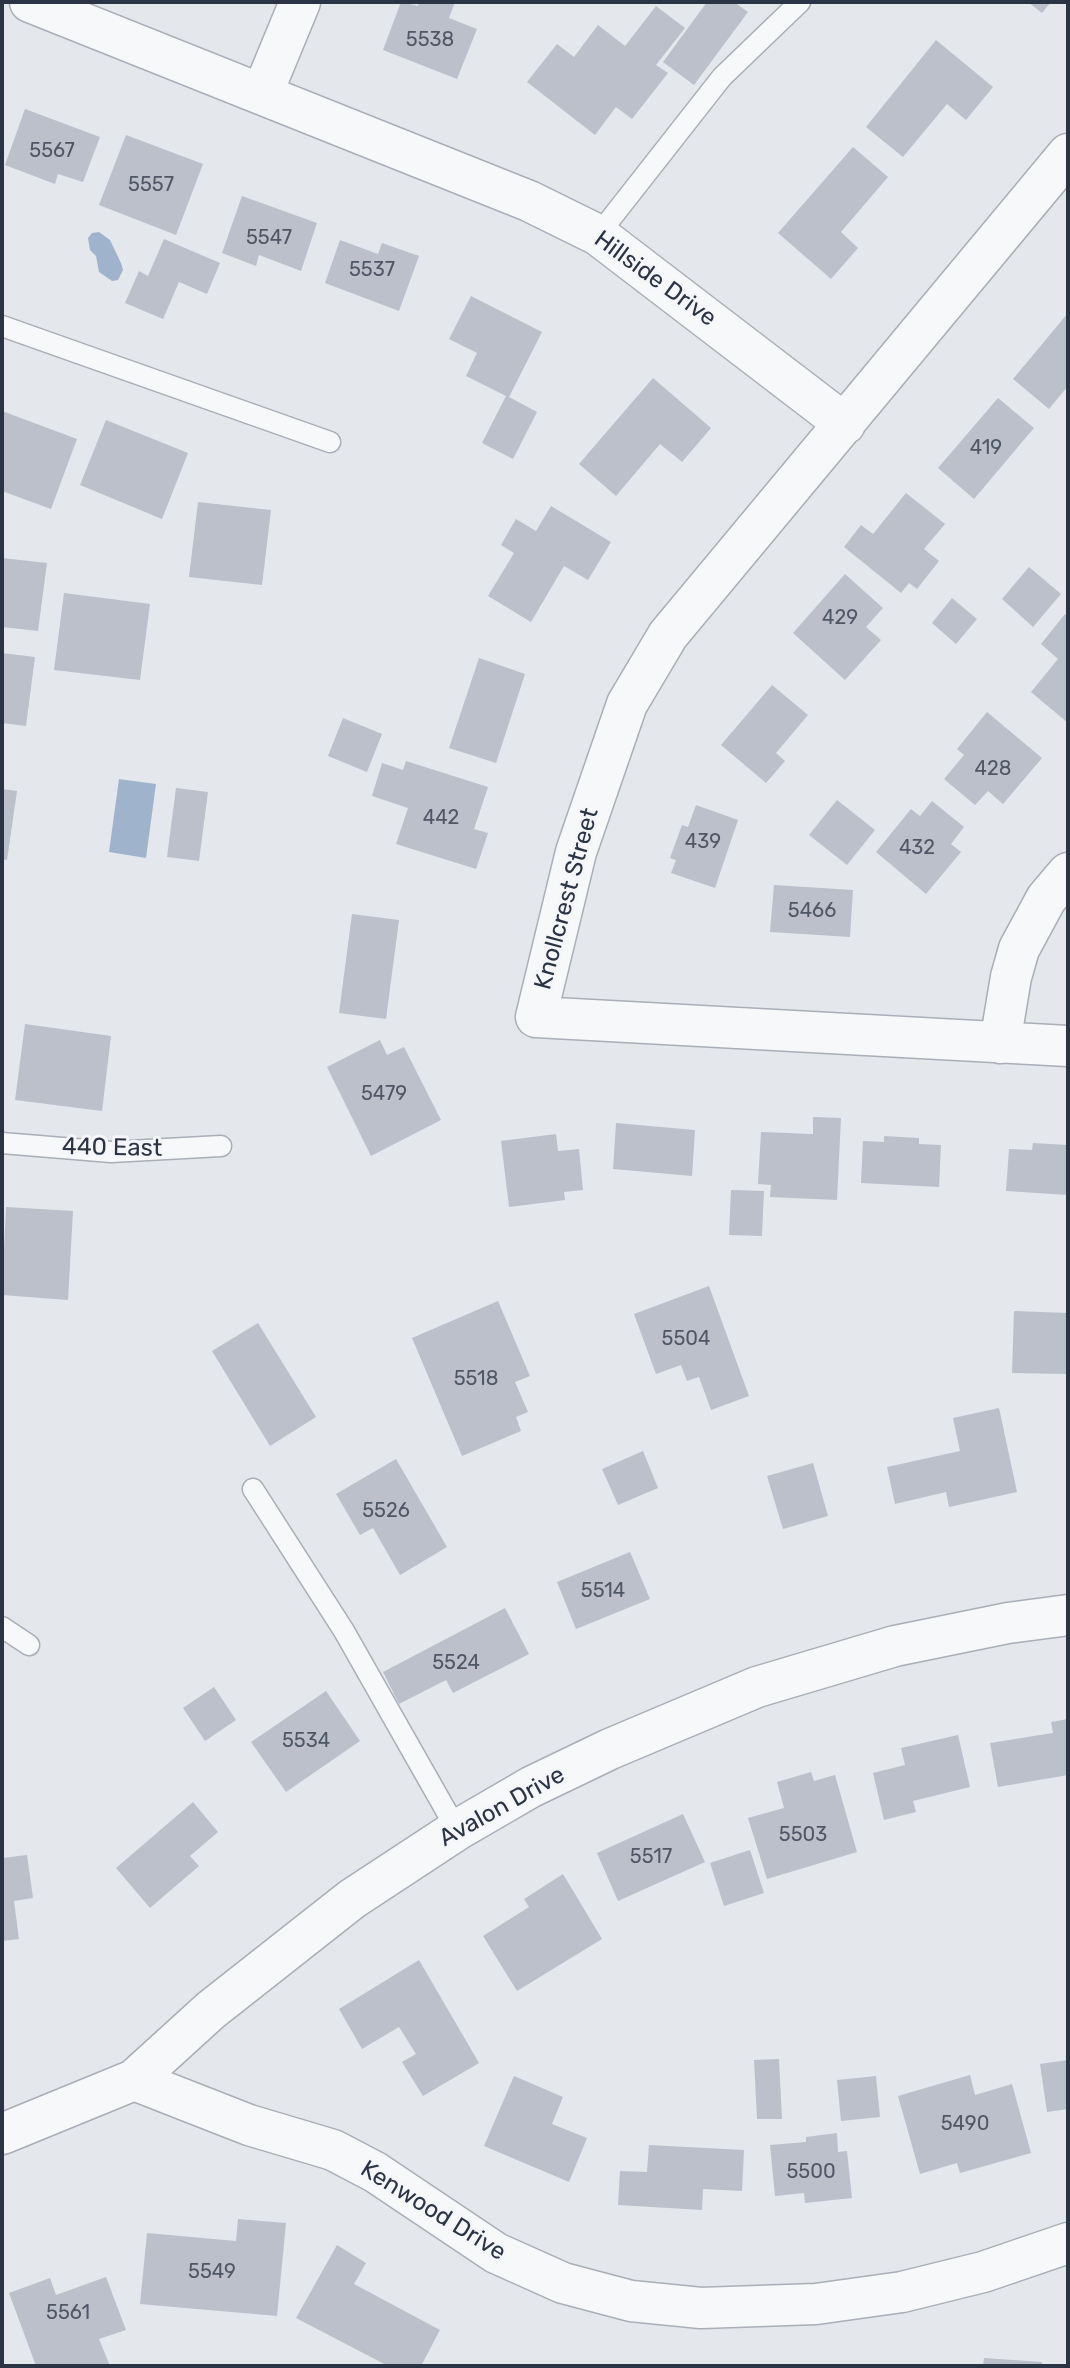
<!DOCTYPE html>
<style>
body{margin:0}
#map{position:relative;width:1070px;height:2368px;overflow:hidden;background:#e4e7ec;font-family:Rubik,sans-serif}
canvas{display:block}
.frame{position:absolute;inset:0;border:4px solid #2b3445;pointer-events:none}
</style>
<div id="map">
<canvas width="1070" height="2368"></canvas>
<div class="frame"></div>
</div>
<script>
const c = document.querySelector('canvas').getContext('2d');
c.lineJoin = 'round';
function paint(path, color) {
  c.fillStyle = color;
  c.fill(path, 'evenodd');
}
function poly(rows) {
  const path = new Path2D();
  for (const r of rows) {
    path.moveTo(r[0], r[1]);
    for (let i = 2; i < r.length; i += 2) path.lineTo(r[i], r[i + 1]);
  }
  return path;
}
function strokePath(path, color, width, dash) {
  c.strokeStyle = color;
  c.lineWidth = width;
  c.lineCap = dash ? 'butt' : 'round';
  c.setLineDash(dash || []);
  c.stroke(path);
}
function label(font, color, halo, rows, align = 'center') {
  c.font = font + ' Rubik,sans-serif';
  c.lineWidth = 6;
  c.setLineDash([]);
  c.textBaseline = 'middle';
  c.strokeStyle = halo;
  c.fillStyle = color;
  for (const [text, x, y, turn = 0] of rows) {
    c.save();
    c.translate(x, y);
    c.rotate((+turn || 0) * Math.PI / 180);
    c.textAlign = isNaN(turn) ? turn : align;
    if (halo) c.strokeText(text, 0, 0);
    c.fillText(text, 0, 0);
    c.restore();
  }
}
const water = poly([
 [99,232,110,240,121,263,123,270,118,280,112,281,99,272,96,256,90,250,88,238,92,233],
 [119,779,156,784,146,858,109,852]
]);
const building = poly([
 [401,2,418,6,419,2,455,2,449,18,477,29,457,79,383,50],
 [707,2,734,2,748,12,694,85,663,62],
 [1028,2,1051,2,1042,13],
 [656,6,685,28,656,65,668,73,632,119,616,107,595,135,527,82,557,44,574,57,598,25,625,46],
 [936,40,993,87,966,120,947,104,903,157,866,127],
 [25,109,100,137,83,182,58,174,55,184,5,165],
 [126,135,203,164,176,235,99,205],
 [853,147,888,177,841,232,858,248,831,279,778,233],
 [242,196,317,223,301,271,259,255,256,266,222,253],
 [164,239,220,263,207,294,179,282,163,319,125,303,139,271,148,276],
 [340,240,378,254,382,243,419,256,399,311,325,283],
 [471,296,542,332,509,397,537,412,513,459,482,443,506,396,466,376,477,353,449,339],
 [1068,313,1068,386,1049,409,1013,379],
 [653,378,711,428,682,462,660,444,616,496,579,464],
 [998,398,1034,428,974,499,938,468],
 [2,411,77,439,51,509,2,491],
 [106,420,188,453,162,519,80,485],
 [906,493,945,524,924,549,939,561,917,589,909,583,901,593,844,547,861,525,873,534],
 [198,502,271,510,262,585,189,577],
 [551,506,611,542,588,580,564,566,531,622,488,596,514,553,501,545,516,519,536,531],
 [2,558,47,563,38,631,2,627],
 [1029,567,1061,594,1033,627,1002,599],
 [845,574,883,608,866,627,881,640,845,680,793,633],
 [64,593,150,604,140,680,54,670],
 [952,598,977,619,956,644,932,623],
 [1065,614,1068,616,1068,723,1031,692,1058,659,1041,644],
 [2,653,35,657,26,726,2,723],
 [479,658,525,674,496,763,449,748],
 [772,685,808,715,776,753,785,761,766,783,721,745],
 [987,712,1042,758,1003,804,988,791,975,805,944,779,964,755,957,749],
 [343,718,382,734,367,772,328,756],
 [406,761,488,787,474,829,488,833,476,869,396,844,408,808,372,796,382,763,403,770],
 [176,788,208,792,199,861,167,857],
 [2,789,17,791,7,860,2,859],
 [837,800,875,830,847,865,809,835],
 [932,801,964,827,951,844,961,852,926,894,876,852,911,809,920,816],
 [696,805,738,820,715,888,671,873,676,860,670,858,682,825,688,827],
 [774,885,853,890,850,937,770,932],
 [352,914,399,920,386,1019,339,1013],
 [25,1024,111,1036,102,1111,15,1100],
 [380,1040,387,1055,404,1047,441,1120,371,1156,327,1067],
 [813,1117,841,1118,837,1200,770,1197,771,1185,758,1184,761,1132,813,1134],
 [616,1123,695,1130,692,1176,613,1169],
 [556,1134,558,1151,579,1149,583,1190,564,1192,565,1200,509,1207,501,1141],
 [884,1136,919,1138,919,1144,941,1145,939,1187,861,1183,863,1141,884,1142],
 [1033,1143,1067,1145,1068,1195,1006,1191,1009,1149,1032,1150],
 [731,1190,764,1191,762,1236,729,1235],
 [6,1207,73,1211,68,1300,2,1295],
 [709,1286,749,1396,711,1410,699,1377,687,1381,681,1365,656,1374,634,1314],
 [498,1301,530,1376,515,1382,528,1412,516,1417,521,1431,462,1456,412,1338],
 [1014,1311,1068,1313,1068,1374,1012,1373],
 [258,1323,316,1417,270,1446,212,1351],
 [999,1408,1017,1492,949,1507,946,1492,895,1504,887,1467,960,1451,953,1418],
 [643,1451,658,1488,618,1505,602,1469],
 [396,1459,447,1547,400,1575,373,1528,360,1535,336,1494],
 [813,1463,828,1516,783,1529,767,1476],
 [630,1552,650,1599,576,1629,557,1582],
 [505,1608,529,1654,453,1693,446,1680,399,1704,383,1672],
 [214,1687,236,1720,205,1741,183,1708],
 [326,1691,360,1741,286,1792,251,1742],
 [1068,1719,1068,1775,998,1787,990,1743,1053,1733,1051,1722],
 [958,1735,970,1787,913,1801,916,1812,884,1820,873,1773,905,1765,901,1748],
 [811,1772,814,1781,835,1775,857,1852,767,1879,748,1818,784,1808,777,1782],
 [193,1802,218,1832,190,1856,199,1866,150,1908,116,1868],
 [683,1814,705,1862,618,1901,597,1853],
 [750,1850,764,1893,724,1906,710,1863],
 [27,1855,33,1898,14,1901,19,1939,2,1941,2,1858],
 [563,1874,602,1939,517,1991,483,1936,529,1907,524,1899],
 [419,1960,479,2063,423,2096,402,2062,416,2054,399,2027,362,2049,339,2009],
 [779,2059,782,2119,757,2119,754,2060],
 [1068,2060,1068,2109,1047,2112,1040,2064],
 [970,2075,975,2095,1012,2084,1031,2153,960,2173,957,2163,920,2174,898,2096],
 [514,2076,563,2097,552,2124,587,2138,569,2182,484,2146],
 [876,2076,880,2117,841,2121,837,2080],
 [837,2133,838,2152,847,2151,852,2198,805,2203,804,2193,775,2196,770,2145,806,2142,806,2137],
 [649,2145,744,2150,742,2191,703,2189,702,2210,618,2205,620,2171,647,2172],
 [238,2219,286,2223,277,2316,140,2304,147,2233,236,2241],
 [337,2245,366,2263,354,2284,440,2330,421,2366,388,2366,296,2318],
 [106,2277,126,2330,99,2339,110,2366,36,2366,9,2293,50,2278,56,2295],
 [984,2358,1042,2362,1042,2366,983,2366]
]);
const lane = poly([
 [598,235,722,77,800,2],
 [2,326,330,442],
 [2,1143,111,1152,221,1146],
 [253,1489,344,1631,457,1830],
 [2,1627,29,1645]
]);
const street = poly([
 [30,2,529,201,598,235,845,424],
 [262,94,300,2],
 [1068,154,668,635,627,704,576,852,536,1017,1068,1046],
 [1000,1043,1011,977,1019,949,1046,899,1068,873],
 [134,2080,249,2125,333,2150,375,2172,496,2253,563,2283,631,2301,701,2308,816,2304,902,2292,983,2272,1068,2243],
 [2,2134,134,2080,211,2010,352,1899,457,1830,531,1787,610,1749,757,1687,895,1646,1008,1623,1068,1615]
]);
const numberNames = [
 ["5538",430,40],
 ["5567",52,151],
 ["5557",151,185],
 ["5547",269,238],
 ["5537",372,270],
 ["419",986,448],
 ["429",840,618],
 ["428",993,769],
 ["442",441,818],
 ["439",703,842],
 ["432",917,848],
 ["5466",812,911],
 ["5479",384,1094],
 ["5504",686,1339],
 ["5518",476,1379],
 ["5526",386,1511],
 ["5514",603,1591],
 ["5524",456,1663],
 ["5534",306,1741],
 ["5503",803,1835],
 ["5517",651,1857],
 ["5490",965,2124],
 ["5500",811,2172],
 ["5549",212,2272],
 ["5561",68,2313]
];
const streetNames = [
 ["Hillside Drive",655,279,36],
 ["Knollcrest Street",567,899,-75],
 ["440 East",112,1148,1],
 ["Avalon Drive",502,1807,-29],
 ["Kenwood Drive",433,2211,32]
];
paint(water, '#9fb4cc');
paint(building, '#bbc0ca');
strokePath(lane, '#a9aeb7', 23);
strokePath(street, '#a9aeb7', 43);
strokePath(lane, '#f7f8fa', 20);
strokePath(street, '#f7f8fa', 40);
label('20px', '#4f5766', null, numberNames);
label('24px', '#2b3445', '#f4f6f9', streetNames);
</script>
